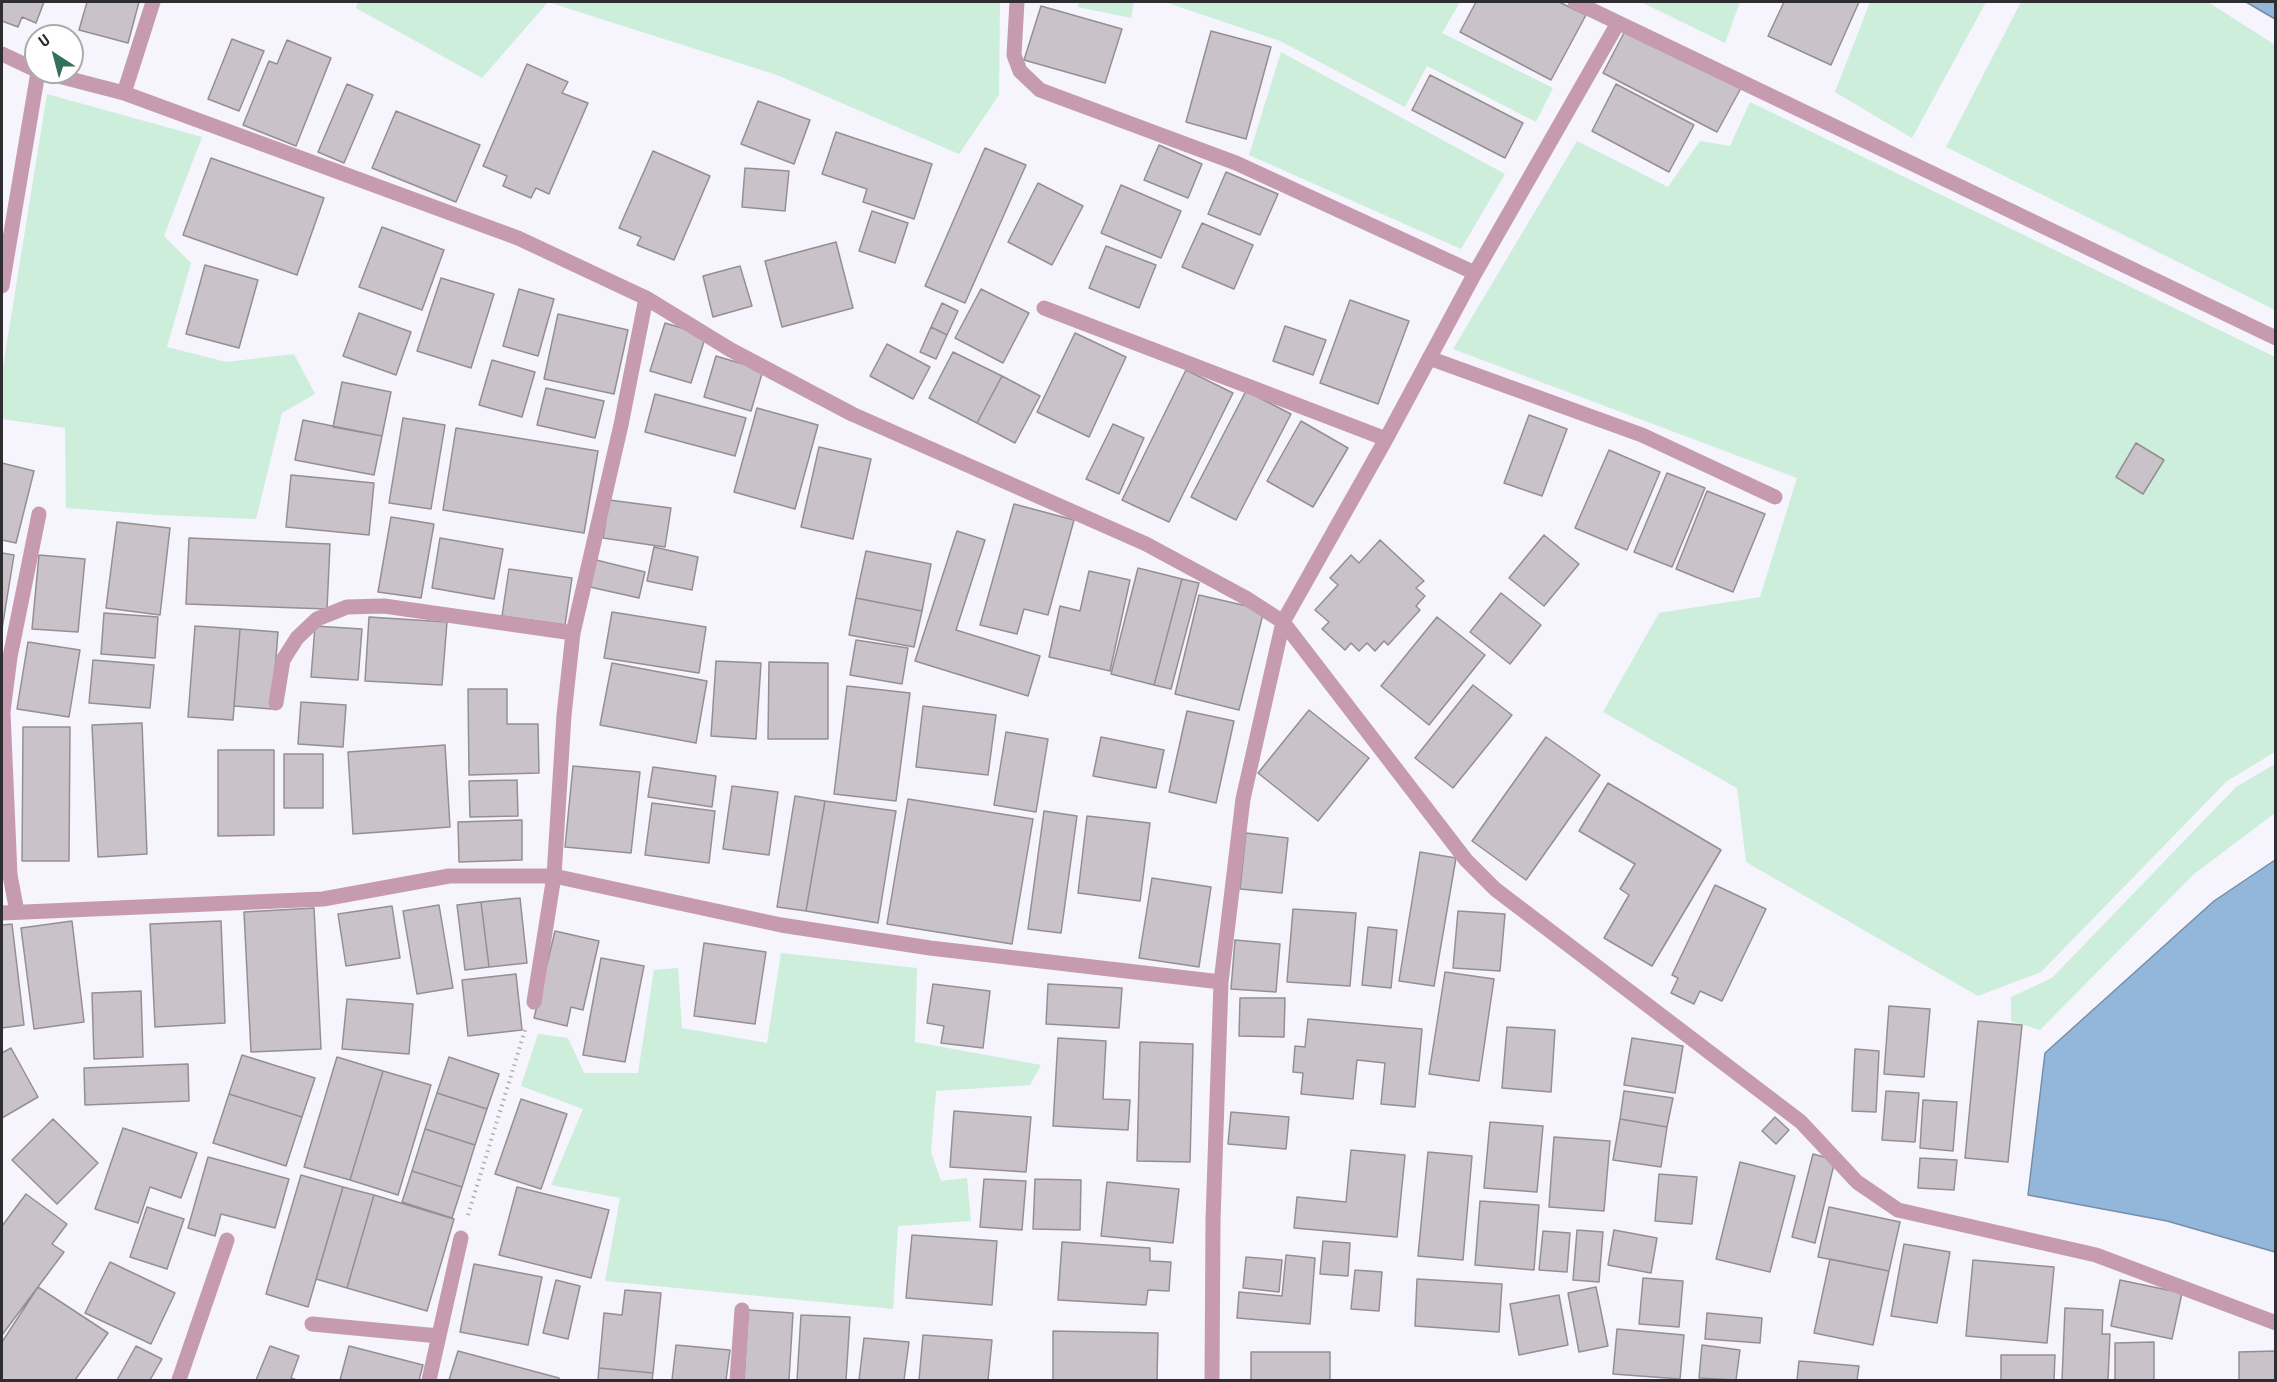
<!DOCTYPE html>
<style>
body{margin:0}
#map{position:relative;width:2277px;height:1382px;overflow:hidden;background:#f6f4fc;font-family:"Roboto Condensed",sans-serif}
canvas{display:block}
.frame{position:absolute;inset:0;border:3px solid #2e2e31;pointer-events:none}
.north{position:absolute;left:24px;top:24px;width:60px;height:60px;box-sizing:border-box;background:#fff;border:2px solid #ababad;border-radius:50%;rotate:324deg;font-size:16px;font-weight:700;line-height:24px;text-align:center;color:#2e2e31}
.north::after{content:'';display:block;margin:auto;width:21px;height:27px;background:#377059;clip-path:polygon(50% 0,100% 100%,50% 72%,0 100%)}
</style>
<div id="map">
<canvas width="2277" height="1382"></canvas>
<div class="frame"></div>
<div class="north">U</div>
</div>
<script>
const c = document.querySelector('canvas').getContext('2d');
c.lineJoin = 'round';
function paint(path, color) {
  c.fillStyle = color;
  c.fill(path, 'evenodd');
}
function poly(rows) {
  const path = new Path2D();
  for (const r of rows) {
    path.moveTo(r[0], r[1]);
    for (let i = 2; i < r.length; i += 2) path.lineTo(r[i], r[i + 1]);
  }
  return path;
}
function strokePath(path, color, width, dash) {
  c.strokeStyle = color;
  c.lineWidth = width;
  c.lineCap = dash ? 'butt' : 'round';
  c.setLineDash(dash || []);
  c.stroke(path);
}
const green = poly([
 [358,2,1000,2,999,95,959,154,777,75,548,2,482,78,356,8],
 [1079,2,1134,2,1131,18,1078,7],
 [1165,2,1460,2,1442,33,1553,88,1536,122,1427,66,1405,107,1280,41],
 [1641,2,1740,2,1725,43],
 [1870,2,1986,2,1912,138,1835,92],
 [2021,2,2208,2,2275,45,2275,310,1946,147],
 [1281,52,1505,174,1461,249,1249,155],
 [47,94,202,137,164,236,191,263,167,347,226,362,294,354,315,394,282,413,256,519,157,515,66,508,65,428,2,419,2,373],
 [1750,102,2275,357,2275,752,2227,781,2041,972,1978,996,1746,862,1737,788,1603,712,1659,613,1760,597,1797,478,1453,349,1577,141,1668,187,1700,141,1730,146],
 [2275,764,2275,813,2194,874,2040,1030,2011,1021,2011,997,2052,978,2236,787],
 [781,953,917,968,915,1042,1041,1065,1030,1085,936,1091,931,1152,941,1181,967,1178,971,1221,898,1226,893,1309,605,1281,620,1198,551,1185,583,1109,521,1086,538,1034,568,1038,584,1073,638,1073,654,970,678,968,682,1028,767,1043]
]);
const water = poly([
 [2244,2,2275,2,2275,19,2246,2,2244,2],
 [2275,860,2275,1252,2167,1221,2028,1195,2045,1053,2214,901,2275,860]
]);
const building = poly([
 [2,2,44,2,36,23,22,17,18,27,2,21,2,2],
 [87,2,139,2,128,43,79,30,87,2],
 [1476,2,1559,2,1586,15,1551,80,1460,32,1476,2],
 [1784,2,1859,2,1831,65,1768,36,1784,2],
 [1041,6,1122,29,1105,83,1024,60,1041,6],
 [1626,29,1741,88,1717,132,1603,73,1626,29],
 [1211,31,1271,47,1246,139,1186,122,1211,31],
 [232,39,264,51,239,111,208,99,232,39],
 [287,40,331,58,296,146,243,125,269,61,277,64,287,40],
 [527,64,568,82,562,93,588,103,549,194,536,188,531,198,503,186,507,176,483,166,527,64],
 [1430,75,1523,123,1505,158,1412,110,1430,75],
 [347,84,373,95,344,163,318,152,347,84],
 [1616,84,1694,125,1669,172,1592,131,1616,84],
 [758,101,810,120,794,164,741,144,758,101],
 [396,111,480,145,456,202,372,168,396,111],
 [836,132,932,164,914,219,863,202,867,189,822,174,836,132],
 [1159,145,1202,164,1188,198,1144,180,1159,145],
 [985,148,1026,165,965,303,925,286,985,148],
 [653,151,710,176,674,260,637,245,641,237,619,228,653,151],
 [211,158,324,198,297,275,183,235,211,158],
 [745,168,789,171,785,211,742,207,745,168],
 [1226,172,1278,194,1260,235,1208,214,1226,172],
 [1038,183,1083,206,1052,265,1008,242,1038,183],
 [1121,185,1181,211,1161,258,1101,233,1121,185],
 [872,211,908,223,895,263,859,251,872,211],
 [1202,223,1253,245,1234,289,1182,267,1202,223],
 [382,227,444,250,422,310,359,287,382,227],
 [836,242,853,308,782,327,765,261,836,242],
 [1106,246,1156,265,1139,308,1089,288,1106,246],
 [205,265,258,280,239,348,186,334,205,265],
 [740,266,752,306,713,317,703,276,740,266],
 [441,278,494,294,471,368,417,351,441,278],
 [519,289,554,299,538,356,503,346,519,289],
 [981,289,1029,313,1003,363,955,338,981,289],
 [1350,300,1409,321,1378,404,1320,383,1350,300],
 [942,303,958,311,947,335,931,327,942,303],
 [359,313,411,332,396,375,343,356,359,313],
 [558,314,628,330,614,394,544,379,558,314],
 [665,323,706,335,691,383,650,371,665,323],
 [1285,326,1326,340,1313,375,1273,361,1285,326],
 [931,327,947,335,936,359,920,352,931,327],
 [1075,333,1126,357,1089,437,1037,412,1075,333],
 [887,344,930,367,913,399,870,376,887,344],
 [953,352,1002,376,977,423,929,398,953,352],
 [716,356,763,370,751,411,704,397,716,356],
 [492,360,535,372,522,417,479,405,492,360],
 [1186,370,1233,393,1169,522,1122,500,1186,370],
 [1002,376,1040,396,1015,443,977,423,1002,376],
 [342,382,391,392,382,436,333,427,342,382],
 [546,388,604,401,595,438,537,425,546,388],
 [1246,391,1291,414,1236,520,1191,497,1246,391],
 [655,394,746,418,735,456,645,432,655,394],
 [757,408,818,425,795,509,734,492,757,408],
 [1529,415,1567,429,1542,496,1504,483,1529,415],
 [403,418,445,425,431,509,389,503,403,418],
 [303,420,382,436,374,475,295,460,303,420],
 [1301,421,1348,448,1313,507,1267,481,1301,421],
 [1113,424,1144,438,1119,494,1086,479,1113,424],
 [456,428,598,451,584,533,443,510,456,428],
 [2136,443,2164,460,2143,494,2116,477,2136,443],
 [819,447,871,459,853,539,801,527,819,447],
 [1609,450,1660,472,1627,550,1575,528,1609,450],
 [2,463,34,471,16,543,2,540,2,463],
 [1667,473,1705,488,1672,567,1634,552,1667,473],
 [291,475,374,483,369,535,286,527,291,475],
 [1707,491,1765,514,1733,592,1676,569,1707,491],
 [609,500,671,508,665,547,603,538,609,500],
 [1014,504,1074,520,1048,615,1024,609,1017,634,980,625,1014,504],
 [391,517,434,524,421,598,378,592,391,517],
 [117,522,170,528,160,615,106,608,117,522],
 [957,531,985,540,956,630,1040,656,1028,696,915,661,957,531],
 [1544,535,1579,564,1544,606,1509,578,1544,535],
 [189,538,330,544,327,609,186,604,189,538],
 [440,538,503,549,494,599,432,588,440,538],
 [1380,540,1424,581,1416,588,1425,596,1416,606,1420,610,1388,645,1384,641,1375,651,1367,643,1359,651,1351,643,1345,650,1322,629,1329,622,1315,610,1338,585,1330,578,1351,555,1359,563,1380,540],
 [654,547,698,557,692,590,647,581,654,547],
 [866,551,931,564,922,611,856,598,866,551],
 [2,553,14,555,2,629,2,553],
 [39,555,85,559,78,632,32,629,39,555],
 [596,560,645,572,639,598,590,587,596,560],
 [1138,568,1182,579,1154,685,1111,674,1138,568],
 [509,569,572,578,565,625,502,616,509,569],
 [1089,571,1130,580,1110,671,1049,657,1060,606,1080,611,1089,571],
 [1182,579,1199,583,1171,689,1154,685,1182,579],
 [1501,593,1541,625,1510,664,1470,632,1501,593],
 [1199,595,1264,610,1239,710,1175,694,1199,595],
 [856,598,922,611,914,647,849,635,856,598],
 [612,612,706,627,699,673,604,658,612,612],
 [104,613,158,617,155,658,101,654,104,613],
 [369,617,447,622,442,685,365,681,369,617],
 [1437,617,1485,655,1429,725,1381,686,1437,617],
 [195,626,240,629,233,720,188,717,195,626],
 [315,626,362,629,358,680,311,677,315,626],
 [240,629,278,632,272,709,234,706,240,629],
 [856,640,908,648,902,684,850,675,856,640],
 [28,642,80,650,69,717,17,709,28,642],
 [93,660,154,665,150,708,89,703,93,660],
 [716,661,761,663,756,739,711,736,716,661],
 [769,662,828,663,828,739,768,739,769,662],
 [612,663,707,681,696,743,600,725,612,663],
 [1473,685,1512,715,1453,788,1415,758,1473,685],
 [847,686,910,693,896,801,834,794,847,686],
 [468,689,507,689,507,724,538,724,539,773,469,775,468,689],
 [301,702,346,705,343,747,298,744,301,702],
 [923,706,996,715,988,775,916,767,923,706],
 [1309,710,1369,758,1318,821,1258,773,1309,710],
 [1187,711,1234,721,1216,803,1169,792,1187,711],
 [142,723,147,854,98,857,92,725,142,723],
 [23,727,70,727,69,861,22,861,23,727],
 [1006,732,1048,739,1036,812,994,805,1006,732],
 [1101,737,1164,750,1156,788,1093,776,1101,737],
 [1546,737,1600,775,1526,880,1472,841,1546,737],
 [445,745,450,827,353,834,348,752,445,745],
 [218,750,274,750,274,835,218,836,218,750],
 [284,754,323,754,323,808,284,808,284,754],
 [573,766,640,772,631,853,565,847,573,766],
 [653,767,716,776,712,807,648,797,653,767],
 [517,780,518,816,470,817,469,781,517,780],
 [1608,783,1721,850,1652,966,1604,938,1629,895,1620,889,1635,864,1579,831,1608,783],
 [732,786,778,792,769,855,723,849,732,786],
 [795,796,825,801,806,911,777,907,795,796],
 [908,799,1033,819,1012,944,887,924,908,799],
 [825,801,896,811,878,923,806,911,825,801],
 [652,803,715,811,709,863,645,855,652,803],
 [1044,811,1077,816,1061,933,1028,929,1044,811],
 [1087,816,1150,823,1140,901,1078,893,1087,816],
 [522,820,522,860,459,862,458,822,522,820],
 [1246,833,1288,838,1282,893,1240,889,1246,833],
 [1420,852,1456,858,1434,986,1399,981,1420,852],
 [1152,878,1211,887,1199,967,1139,958,1152,878],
 [1715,885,1766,909,1722,1001,1700,991,1694,1004,1671,993,1678,978,1672,975,1715,885],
 [520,898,527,963,489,967,481,902,520,898],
 [481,902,489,967,465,970,457,905,481,902],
 [439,905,453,988,417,994,403,911,439,905],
 [392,906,400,958,346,966,338,914,392,906],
 [314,908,321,1049,251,1052,244,912,314,908],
 [1293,909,1356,913,1350,986,1287,982,1293,909],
 [1458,911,1505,914,1500,971,1453,968,1458,911],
 [72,921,84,1022,34,1029,21,928,72,921],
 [221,921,225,1023,155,1027,150,924,221,921],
 [12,924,24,1025,2,1028,2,925,12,924],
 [1368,927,1397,930,1391,988,1362,985,1368,927],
 [555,931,599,941,583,1010,571,1007,567,1026,534,1018,555,931],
 [1235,940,1280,944,1276,992,1231,989,1235,940],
 [704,943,766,952,755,1024,694,1016,704,943],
 [601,958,644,966,625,1062,583,1055,601,958],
 [1445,972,1494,979,1479,1081,1429,1074,1445,972],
 [516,974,522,1030,468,1036,462,980,516,974],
 [933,984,990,991,983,1048,941,1043,944,1026,927,1023,933,984],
 [1048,984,1122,988,1119,1028,1046,1024,1048,984],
 [141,991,143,1057,94,1059,92,993,141,991],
 [1240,998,1285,998,1284,1037,1239,1036,1240,998],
 [347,999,413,1004,409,1054,342,1049,347,999],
 [1889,1006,1930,1009,1924,1077,1884,1074,1889,1006],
 [1308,1019,1422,1029,1415,1107,1381,1104,1385,1063,1357,1060,1353,1099,1301,1094,1303,1073,1293,1072,1295,1046,1305,1047,1308,1019],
 [1978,1021,2022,1025,2008,1162,1965,1158,1978,1021],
 [1507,1027,1555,1030,1551,1092,1502,1088,1507,1027],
 [1058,1038,1106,1041,1103,1099,1130,1100,1128,1130,1053,1126,1058,1038],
 [1632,1038,1683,1046,1675,1093,1624,1085,1632,1038],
 [1140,1042,1193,1044,1190,1162,1137,1161,1140,1042],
 [11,1048,38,1097,2,1118,2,1053,11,1048],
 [1855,1049,1879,1051,1876,1112,1852,1111,1855,1049],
 [242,1055,315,1078,302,1117,229,1094,242,1055],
 [337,1057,383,1071,350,1180,304,1167,337,1057],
 [449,1057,499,1074,487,1109,437,1093,449,1057],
 [188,1064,189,1101,85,1105,84,1068,188,1064],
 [383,1071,431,1085,398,1195,350,1180,383,1071],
 [1624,1091,1673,1098,1667,1127,1620,1119,1624,1091],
 [1886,1091,1919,1093,1915,1142,1882,1140,1886,1091],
 [437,1093,487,1109,475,1145,425,1129,437,1093],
 [229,1094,302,1117,286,1166,213,1143,229,1094],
 [521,1099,567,1114,541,1189,495,1174,521,1099],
 [1923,1100,1957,1102,1953,1151,1920,1148,1923,1100],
 [954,1111,1031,1117,1026,1172,950,1167,954,1111],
 [1231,1112,1289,1117,1286,1149,1228,1144,1231,1112],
 [1775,1117,1789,1130,1776,1144,1762,1131,1775,1117],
 [53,1119,98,1163,57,1204,12,1160,53,1119],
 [1620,1119,1667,1127,1661,1167,1613,1160,1620,1119],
 [1490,1122,1543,1126,1537,1192,1484,1188,1490,1122],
 [123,1128,197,1153,181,1198,150,1187,138,1223,95,1209,123,1128],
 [425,1129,475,1145,462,1187,412,1171,425,1129],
 [1554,1137,1610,1141,1604,1211,1549,1207,1554,1137],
 [1351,1150,1405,1155,1397,1237,1294,1228,1297,1197,1346,1202,1351,1150],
 [1428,1152,1472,1156,1463,1260,1418,1256,1428,1152],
 [1813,1154,1835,1160,1815,1243,1792,1237,1813,1154],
 [208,1157,289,1179,275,1228,221,1214,215,1236,188,1228,208,1157],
 [1920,1158,1957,1160,1954,1190,1918,1188,1920,1158],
 [1740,1162,1795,1176,1770,1272,1716,1259,1740,1162],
 [412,1171,462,1187,452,1218,402,1202,412,1171],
 [1659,1174,1697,1177,1692,1224,1655,1221,1659,1174],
 [301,1175,343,1187,308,1307,266,1294,301,1175],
 [984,1179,1026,1181,1022,1230,980,1227,984,1179],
 [1035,1179,1081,1180,1080,1230,1033,1229,1035,1179],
 [1107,1182,1179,1189,1173,1243,1101,1236,1107,1182],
 [343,1187,374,1195,347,1288,316,1279,343,1187],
 [517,1187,609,1210,591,1278,499,1255,517,1187],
 [26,1194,67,1224,52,1244,64,1252,2,1335,2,1226,26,1194],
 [374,1195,454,1219,427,1311,347,1288,374,1195],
 [1480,1201,1539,1205,1534,1270,1475,1265,1480,1201],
 [147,1207,184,1219,167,1269,130,1257,147,1207],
 [1829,1207,1900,1222,1889,1271,1818,1257,1829,1207],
 [1577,1230,1603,1232,1599,1282,1573,1280,1577,1230],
 [1614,1230,1657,1238,1651,1273,1608,1265,1614,1230],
 [1543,1231,1570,1233,1567,1272,1539,1270,1543,1231],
 [912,1235,997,1241,992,1305,906,1298,912,1235],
 [1323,1241,1350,1243,1348,1276,1320,1274,1323,1241],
 [1062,1242,1150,1248,1150,1261,1171,1262,1169,1291,1148,1290,1146,1305,1058,1300,1062,1242],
 [1904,1244,1950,1252,1937,1323,1891,1316,1904,1244],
 [1286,1255,1315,1258,1310,1324,1237,1318,1239,1292,1282,1296,1286,1255],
 [1246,1257,1282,1260,1279,1292,1243,1288,1246,1257],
 [1830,1259,1889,1271,1873,1345,1814,1333,1830,1259],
 [1973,1260,2054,1267,2047,1343,1966,1336,1973,1260],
 [110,1262,175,1293,151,1344,85,1313,110,1262],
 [474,1264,542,1277,528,1345,460,1332,474,1264],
 [1355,1270,1382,1272,1379,1311,1351,1309,1355,1270],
 [1643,1278,1683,1281,1679,1327,1639,1324,1643,1278],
 [1417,1279,1502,1284,1499,1332,1415,1326,1417,1279],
 [556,1280,580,1286,568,1339,543,1333,556,1280],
 [2120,1280,2182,1293,2172,1339,2111,1326,2120,1280],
 [38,1287,108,1333,75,1380,2,1380,2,1342,38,1287],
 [1596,1287,1608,1346,1579,1352,1568,1293,1596,1287],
 [625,1290,661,1293,653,1373,599,1368,604,1313,622,1315,625,1290],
 [1559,1295,1568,1345,1519,1355,1510,1304,1559,1295],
 [2065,1308,2103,1310,2102,1334,2110,1334,2108,1380,2062,1380,2065,1308],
 [748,1310,793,1313,789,1380,744,1380,748,1310],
 [1707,1313,1762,1318,1760,1343,1705,1339,1707,1313],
 [801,1315,850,1317,846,1380,797,1380,801,1315],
 [1617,1329,1684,1335,1680,1379,1613,1374,1617,1329],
 [1053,1331,1158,1333,1157,1380,1053,1380,1053,1331],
 [923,1335,992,1340,988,1380,919,1380,923,1335],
 [864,1338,909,1342,904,1380,859,1380,864,1338],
 [2154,1342,2154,1380,2115,1380,2115,1343,2154,1342],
 [676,1345,730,1350,726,1380,672,1380,676,1345],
 [1702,1345,1740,1350,1736,1380,1699,1378,1702,1345],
 [136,1346,162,1359,150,1380,117,1380,136,1346],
 [270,1346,299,1356,291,1378,297,1380,256,1380,270,1346],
 [349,1346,423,1365,419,1380,340,1380,349,1346],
 [458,1351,559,1378,559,1380,449,1380,458,1351],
 [2276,1351,2276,1380,2239,1380,2239,1352,2276,1351],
 [1251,1352,1330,1352,1330,1380,1251,1380,1251,1352],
 [2001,1355,2055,1355,2054,1380,2001,1380,2001,1355],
 [1799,1361,1859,1366,1857,1380,1797,1380,1799,1361],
 [599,1368,653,1373,652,1380,598,1380,599,1368]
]);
const path = poly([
 [468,1215,526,1027]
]);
const minor = poly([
 [1017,2,1014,55,1020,71,1040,90,1236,163,1475,273],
 [1575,2,2276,338],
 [2,54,36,70],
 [43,72,124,93,518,238,646,298,731,350,852,414,1146,544,1246,598,1283,622,1466,860,1495,889,1801,1122,1857,1182,1898,1210,2096,1255,2276,1323],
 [124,93,153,2],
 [2,286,38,72],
 [1044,308,1386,439],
 [1429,358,1642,435,1775,497],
 [276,703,283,660,297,638,317,619,347,607,384,606,573,633],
 [17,912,10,875,3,712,10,657,39,514],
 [2,913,323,899,449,876,554,876,781,925,930,948,1221,982],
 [534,1002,554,876,564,715,573,633,621,425,646,298],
 [312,1324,439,1336],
 [179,1380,227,1240],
 [429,1380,461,1238],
 [737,1380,742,1310],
 [1212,1380,1213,1220,1221,982,1243,799,1283,622,1386,439,1475,273,1618,23]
]);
paint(green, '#cceedb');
paint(water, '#93b7db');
strokePath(water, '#758ea8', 1.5);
paint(building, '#c9c2c8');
strokePath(building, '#958f94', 1.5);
strokePath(path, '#aeadb3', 4, [1.5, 4.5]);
strokePath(minor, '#c69baf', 15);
</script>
